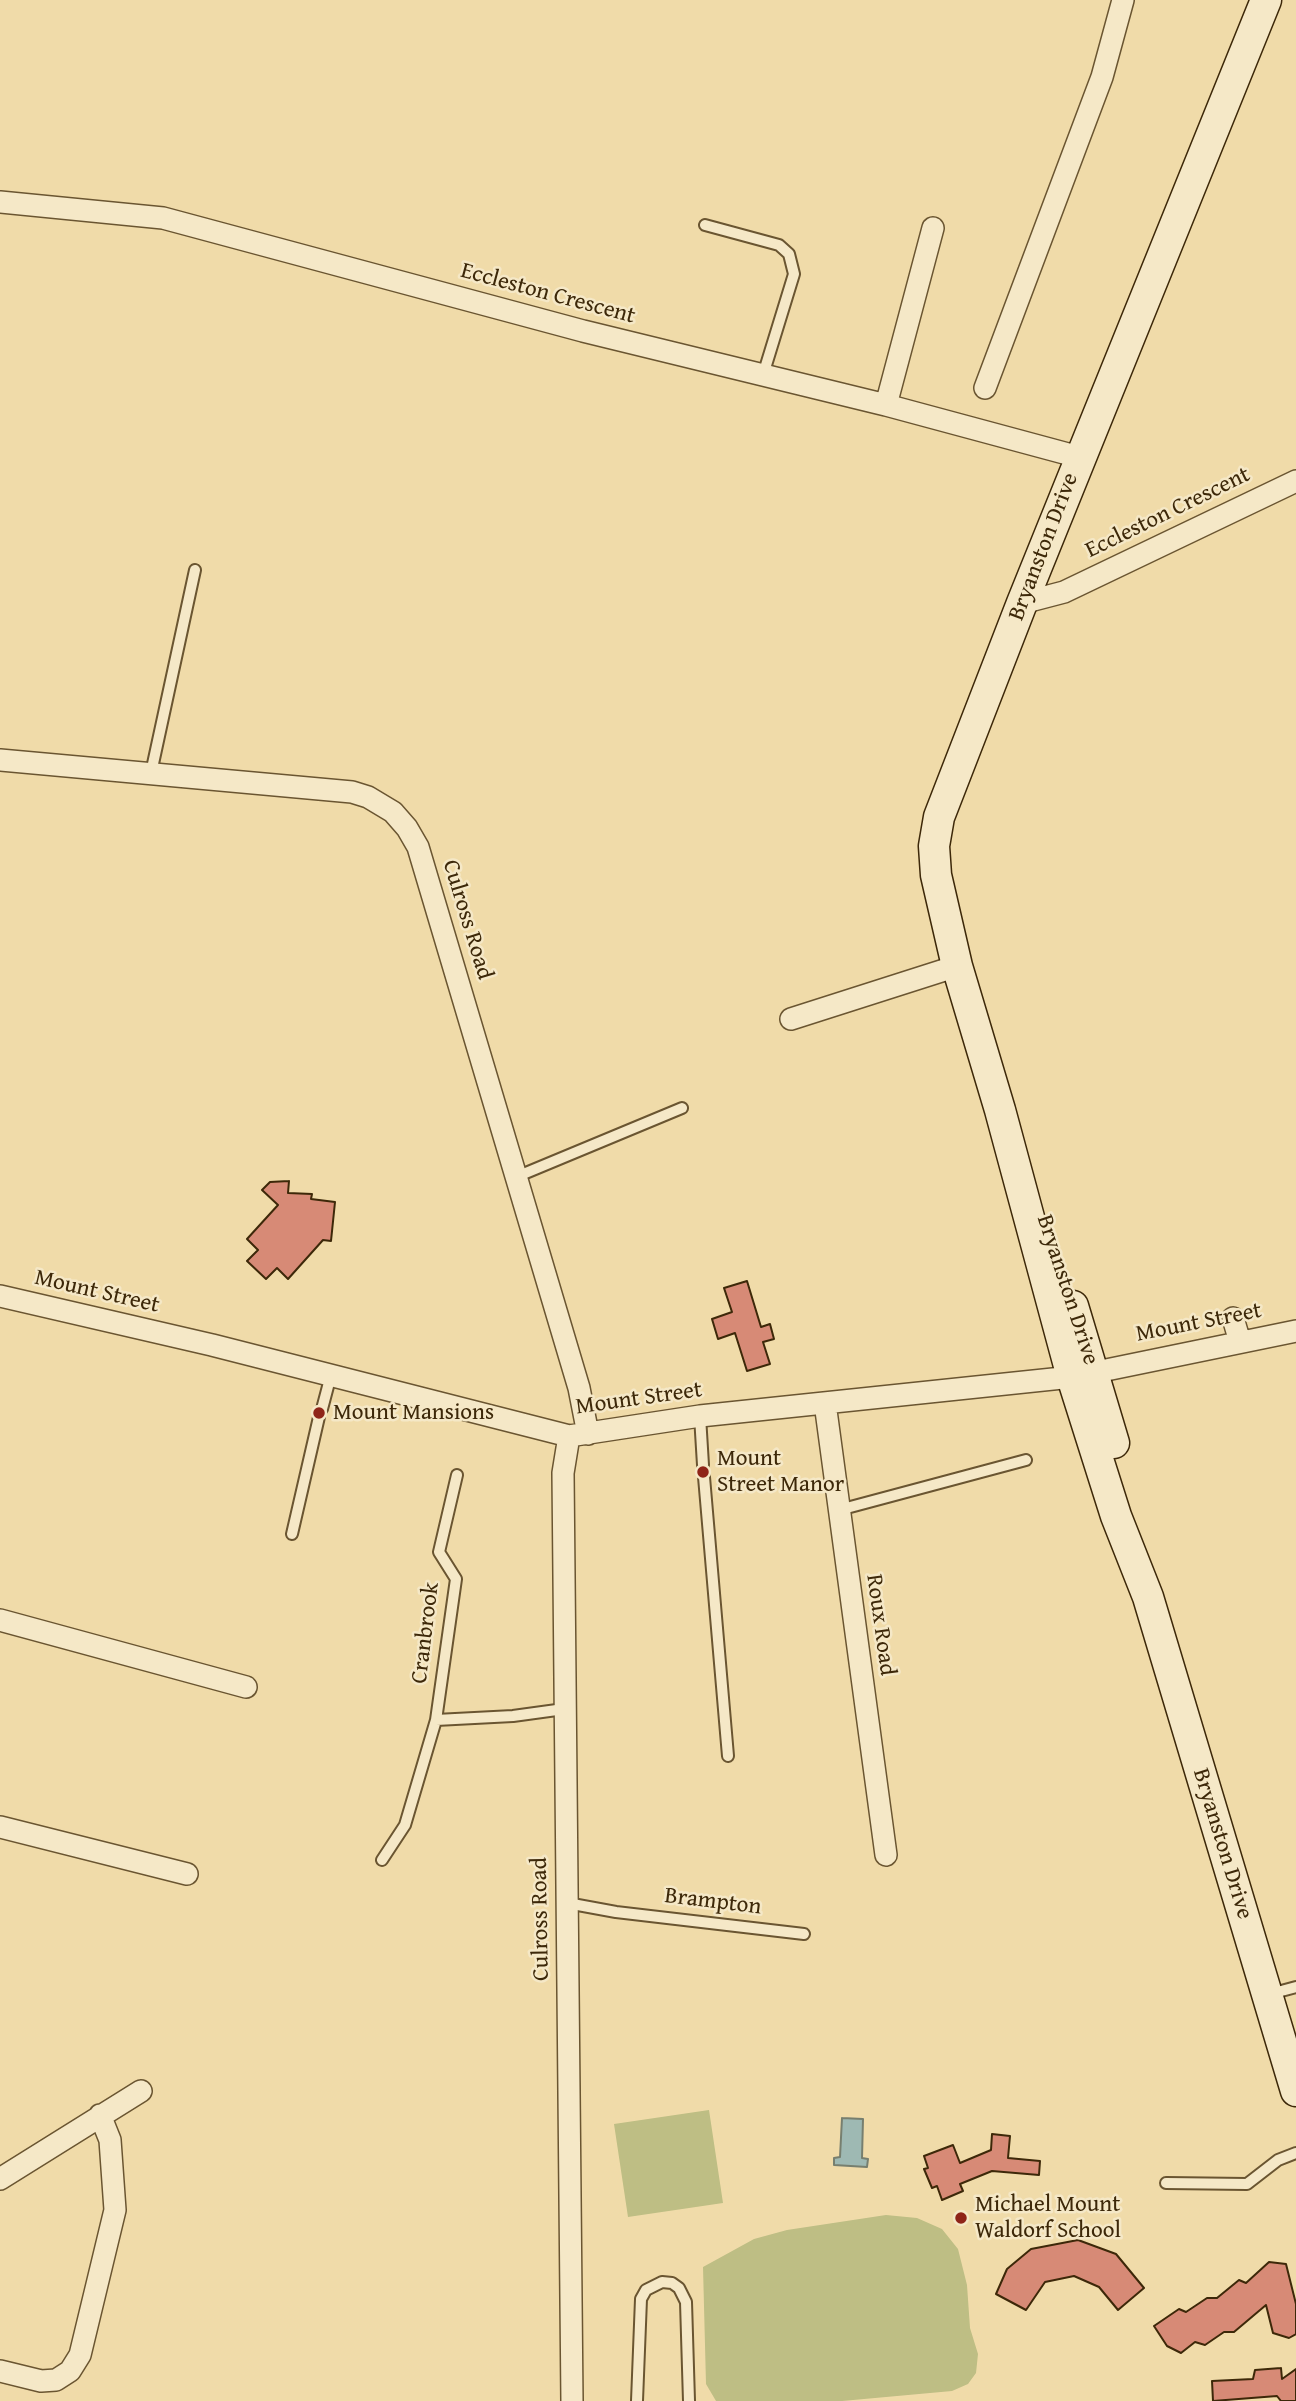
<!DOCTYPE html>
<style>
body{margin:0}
canvas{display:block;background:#f0dba9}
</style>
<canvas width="1296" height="2401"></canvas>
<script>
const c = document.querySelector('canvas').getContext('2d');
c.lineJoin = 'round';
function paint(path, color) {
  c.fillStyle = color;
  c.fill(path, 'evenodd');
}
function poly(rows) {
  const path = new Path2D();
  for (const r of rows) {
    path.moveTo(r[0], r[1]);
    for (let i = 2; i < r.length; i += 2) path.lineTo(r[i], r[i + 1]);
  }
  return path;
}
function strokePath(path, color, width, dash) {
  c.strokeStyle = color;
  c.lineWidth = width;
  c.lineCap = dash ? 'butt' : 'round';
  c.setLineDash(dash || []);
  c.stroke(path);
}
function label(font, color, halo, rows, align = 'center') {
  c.font = font + ' "Gentium Book Plus",serif';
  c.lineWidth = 5;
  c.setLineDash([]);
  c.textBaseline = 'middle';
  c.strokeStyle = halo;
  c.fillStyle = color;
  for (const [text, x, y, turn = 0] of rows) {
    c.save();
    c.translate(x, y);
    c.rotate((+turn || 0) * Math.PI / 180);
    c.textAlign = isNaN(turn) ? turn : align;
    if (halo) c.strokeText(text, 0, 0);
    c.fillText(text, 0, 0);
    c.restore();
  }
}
const green = poly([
 [709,2110,723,2203,628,2217,614,2124],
 [886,2215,917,2218,942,2229,958,2249,967,2285,970,2328,978,2354,976,2373,968,2384,952,2391,842,2401,716,2401,706,2384,703,2267,754,2239,787,2230]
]);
const water = poly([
 [842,2118,863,2119,862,2158,868,2159,867,2167,834,2165,834,2158,840,2157,842,2118]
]);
const building = poly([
 [289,1181,288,1193,312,1194,311,1199,335,1202,331,1241,323,1240,288,1279,277,1268,266,1279,247,1261,258,1250,247,1239,278,1205,262,1190,270,1182,289,1181],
 [747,1281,761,1327,770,1324,774,1339,763,1342,770,1364,747,1371,735,1333,718,1339,712,1319,732,1312,724,1288,747,1281],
 [992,2134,1010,2136,1008,2158,1040,2161,1039,2175,992,2171,960,2184,963,2191,942,2200,937,2186,932,2188,924,2169,928,2168,924,2156,953,2145,960,2163,991,2150,992,2134],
 [1078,2240,1116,2254,1144,2288,1118,2310,1099,2287,1074,2276,1045,2282,1026,2310,996,2294,1007,2269,1031,2249,1078,2240],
 [1269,2262,1286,2264,1296,2304,1296,2334,1289,2338,1273,2333,1266,2305,1234,2332,1224,2332,1205,2345,1195,2342,1181,2353,1167,2346,1154,2326,1179,2309,1186,2312,1207,2298,1217,2298,1239,2280,1246,2283,1269,2262],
 [1281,2368,1282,2379,1296,2369,1296,2401,1281,2401,1277,2396,1213,2401,1212,2381,1253,2379,1255,2370,1281,2368]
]);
const service = poly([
 [705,225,779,245,789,254,794,274,763,375],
 [151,773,195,570],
 [516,1177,682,1108],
 [322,1409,331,1375],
 [700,1416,703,1465],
 [457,1475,439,1552,456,1579,436,1720,513,1716,564,1709],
 [704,1477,728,1756],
 [839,1510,1026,1460],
 [292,1534,319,1417],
 [382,1860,405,1825,436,1720],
 [567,1903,616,1912,804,1934],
 [1270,1994,1296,1987],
 [1166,2183,1247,2184,1278,2160,1296,2153],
 [637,2401,641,2299,646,2290,662,2282,672,2283,679,2288,686,2302,689,2401]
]);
const minor = poly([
 [0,202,163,218,583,331,886,405,1079,457],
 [985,388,1102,77,1123,0],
 [886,405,933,228],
 [1022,603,1064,592,1296,481],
 [0,760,352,792,368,797,393,812,407,828,418,847,579,1388,588,1434],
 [791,1019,957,966],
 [0,1296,212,1345,569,1436,700,1416,1072,1377,1296,1331],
 [1233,1318,1240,1342],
 [825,1403,886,1855],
 [569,1436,563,1473,572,2401],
 [0,1620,246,1687],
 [0,1827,187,1874],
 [0,2179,141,2091],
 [0,2371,41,2381,56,2380,70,2371,80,2355,115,2210,110,2140,100,2115]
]);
const secondary = poly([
 [1266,0,1022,603,939,817,934,846,936,875,957,966,1000,1110,1072,1377,1116,1516,1148,1597,1296,2091],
 [1073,1306,1114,1443]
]);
const markers = [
 [319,1413,7,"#8f2418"],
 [703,1472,7,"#8f2418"],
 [961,2218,7,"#8f2418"]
];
const streetNames = [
 ["Eccleston Crescent",548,294,15],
 ["Eccleston Crescent",1168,513,-26],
 ["Bryanston Drive",1044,547,-69],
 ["Culross Road",467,920,73],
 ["Bryanston Drive",1067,1290,72],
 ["Mount Street",97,1292,13],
 ["Mount Street",1199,1323,-11],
 ["Mount Street",639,1399,-8],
 ["Roux Road",880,1625,82],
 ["Cranbrook",426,1633,-83],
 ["Bryanston Drive",1222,1844,73],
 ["Brampton",713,1902,7],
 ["Culross Road",541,1919,-91]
];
const poiNames = [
 ["Mount Mansions",333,1413],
 ["Mount",717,1459],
 ["Street Manor",717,1485],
 ["Michael Mount",975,2205],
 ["Waldorf School",975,2231]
];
paint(green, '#bebe84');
paint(water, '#9eb9b3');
strokePath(water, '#777f6f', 2);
paint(building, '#d78a76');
strokePath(building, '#3d2809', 2);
strokePath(service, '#6a5531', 14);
strokePath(minor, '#6a5531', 24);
strokePath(secondary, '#3d2809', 33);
strokePath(service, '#f5e8c7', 10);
strokePath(minor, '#f5e8c7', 21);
strokePath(secondary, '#f5e8c7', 30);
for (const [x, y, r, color] of markers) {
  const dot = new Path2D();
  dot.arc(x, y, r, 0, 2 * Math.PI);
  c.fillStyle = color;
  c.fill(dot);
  strokePath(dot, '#f5e8c7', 2.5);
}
label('23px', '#3d2809', '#f5e8c7', streetNames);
label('23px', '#3d2809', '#f5e8c7', poiNames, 'left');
</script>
